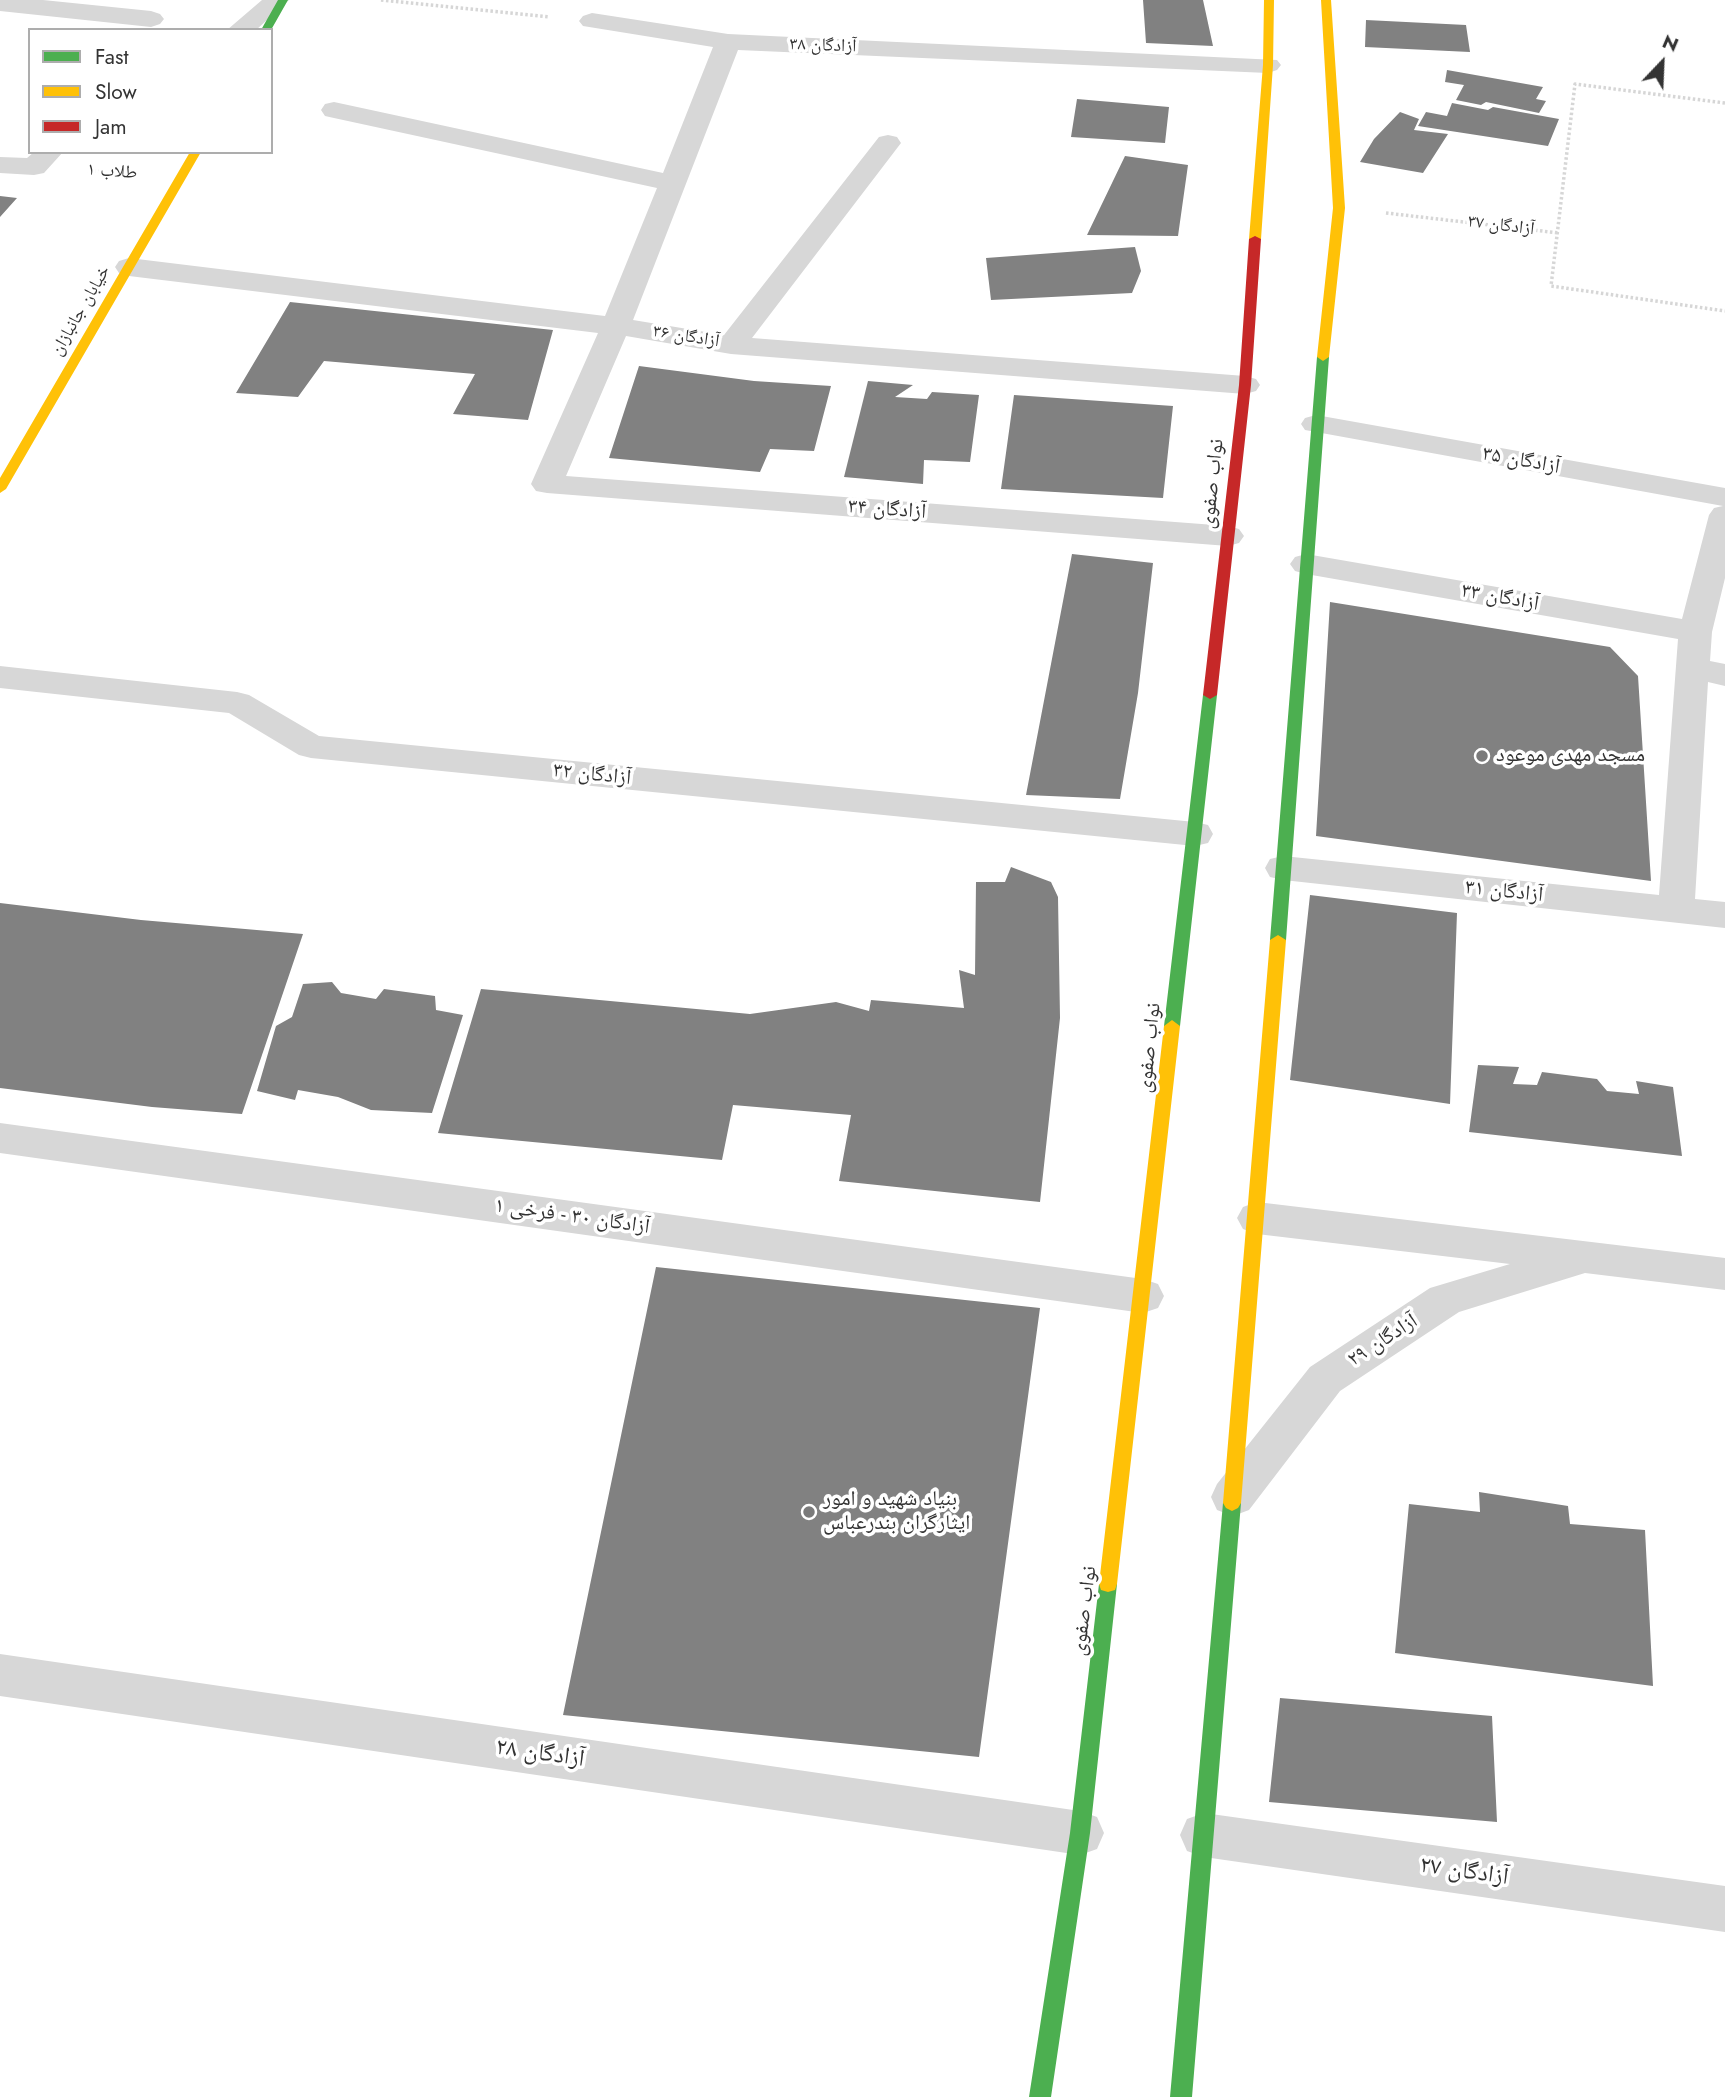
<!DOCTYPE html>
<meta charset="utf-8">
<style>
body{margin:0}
#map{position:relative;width:1725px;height:2097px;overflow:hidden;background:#fff;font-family:Jost,sans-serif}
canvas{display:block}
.legend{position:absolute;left:28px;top:28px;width:245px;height:126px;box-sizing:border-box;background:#fff;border:2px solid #adadad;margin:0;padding:9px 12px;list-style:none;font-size:21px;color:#333}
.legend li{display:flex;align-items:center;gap:14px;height:35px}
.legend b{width:35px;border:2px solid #adadad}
.north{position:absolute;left:1627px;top:28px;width:70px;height:70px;-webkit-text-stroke:5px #fff;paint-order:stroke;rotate:23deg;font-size:19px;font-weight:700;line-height:28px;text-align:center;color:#333}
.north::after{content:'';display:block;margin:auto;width:24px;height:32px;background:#333;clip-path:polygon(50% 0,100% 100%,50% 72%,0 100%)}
</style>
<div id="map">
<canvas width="1725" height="2097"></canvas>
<ul class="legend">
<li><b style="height:9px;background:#4caf50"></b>Fast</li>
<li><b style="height:9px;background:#ffc107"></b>Slow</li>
<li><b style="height:9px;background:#c62828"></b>Jam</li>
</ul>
<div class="north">N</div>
</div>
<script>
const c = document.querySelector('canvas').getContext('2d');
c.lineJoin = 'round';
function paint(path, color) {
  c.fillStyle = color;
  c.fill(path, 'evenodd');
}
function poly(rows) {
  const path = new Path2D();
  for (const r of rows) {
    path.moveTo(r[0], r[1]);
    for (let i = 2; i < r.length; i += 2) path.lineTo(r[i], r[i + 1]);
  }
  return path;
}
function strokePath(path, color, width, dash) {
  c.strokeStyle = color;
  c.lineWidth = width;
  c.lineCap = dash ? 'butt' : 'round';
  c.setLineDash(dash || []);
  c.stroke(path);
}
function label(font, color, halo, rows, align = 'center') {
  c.font = font + ' Jost,"Noto Naskh Arabic",sans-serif';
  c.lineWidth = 7;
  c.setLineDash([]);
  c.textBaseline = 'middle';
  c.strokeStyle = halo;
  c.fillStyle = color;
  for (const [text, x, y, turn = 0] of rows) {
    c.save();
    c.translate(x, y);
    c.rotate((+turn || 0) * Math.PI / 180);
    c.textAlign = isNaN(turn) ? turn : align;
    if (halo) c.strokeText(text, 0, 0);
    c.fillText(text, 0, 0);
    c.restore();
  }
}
const building = poly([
 [1143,0,1203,0,1213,46,1146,43],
 [1366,20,1466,25,1470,52,1365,47],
 [1447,70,1543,87,1536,99,1546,101,1539,113,1486,102,1481,105,1456,100,1464,85,1445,82],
 [1077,99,1169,107,1165,143,1071,137],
 [1452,103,1488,110,1493,107,1559,119,1548,146,1418,126,1426,112,1447,116],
 [1400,112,1419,119,1414,130,1448,134,1423,173,1360,162,1374,139],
 [1125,156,1188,165,1178,236,1087,235],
 [0,196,17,198,0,217],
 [1135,247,1141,271,1132,293,991,300,986,258],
 [290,302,553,330,528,420,453,414,475,374,324,361,298,397,236,393],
 [639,366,754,381,831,386,814,451,770,449,760,472,609,458],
 [868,381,913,385,895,397,927,399,932,392,979,395,970,462,924,460,923,484,844,477],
 [1014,395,1173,406,1163,498,1001,489],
 [1072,554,1153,563,1138,693,1120,799,1026,795],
 [1330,602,1610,647,1638,676,1651,881,1316,836],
 [1011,867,1051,882,1058,897,1060,1018,1040,1202,839,1181,851,1115,733,1105,722,1160,438,1133,481,989,750,1014,836,1002,869,1011,871,1000,964,1008,959,970,975,975,976,882,1005,882],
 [1310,895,1457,913,1450,1104,1290,1080],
 [0,903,141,920,303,934,242,1114,152,1107,0,1088],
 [332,982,341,993,376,999,384,989,435,996,436,1010,463,1015,432,1113,371,1110,338,1097,298,1090,295,1100,257,1091,276,1026,292,1017,303,984],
 [1478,1065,1519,1067,1513,1084,1537,1085,1542,1072,1597,1079,1607,1091,1639,1094,1636,1081,1673,1087,1682,1156,1469,1132],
 [656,1267,1040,1308,979,1757,563,1715],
 [1479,1492,1568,1506,1570,1524,1645,1530,1653,1686,1395,1653,1409,1504,1480,1512],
 [1280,1698,1492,1716,1497,1822,1269,1802]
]);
const path = poly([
 [381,0,549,17],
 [1725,103,1575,84,1551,286,1725,311],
 [88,171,132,173],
 [1386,213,1559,233]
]);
const street = poly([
 [0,0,43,0,151,11,160,14,164,19,160,24,151,27,0,11,0,0],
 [262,0,289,0,256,30,227,30,262,0],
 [592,13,728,34,1277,60,1281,65,1277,70,1268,73,738,50,633,320,724,335,879,137,888,135,897,137,901,143,752,338,1245,376,1256,379,1260,385,1256,391,1245,394,731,354,626,336,566,476,1228,526,1239,529,1244,536,1239,543,1228,546,547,493,536,491,531,484,598,333,129,276,119,273,115,267,119,261,129,258,605,316,657,188,334,118,325,116,321,110,325,104,334,102,663,173,713,47,583,26,579,21,583,16,592,13],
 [34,152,63,152,44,173,34,175,0,173,0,157,27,158,34,152],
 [1316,415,1725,488,1725,578,1712,632,1710,661,1725,664,1725,686,1708,682,1695,899,1725,902,1725,928,1283,880,1270,877,1265,868,1270,859,1283,856,1659,895,1678,639,1306,574,1295,571,1290,564,1295,557,1306,554,1682,619,1709,515,1714,508,1723,506,1305,430,1301,424,1305,418,1316,415],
 [0,666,237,692,249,695,319,736,1195,822,1208,825,1213,834,1208,843,1195,846,311,758,299,755,229,713,0,688,0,666],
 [0,1123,1143,1279,1158,1284,1164,1296,1158,1308,1143,1313,0,1153,0,1123],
 [1257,1202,1725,1258,1725,1290,1585,1273,1459,1312,1340,1391,1249,1510,1233,1516,1217,1510,1211,1497,1217,1484,1310,1367,1430,1288,1510,1264,1257,1234,1243,1229,1237,1218,1243,1207,1257,1202],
 [0,1654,1080,1811,1097,1817,1104,1833,1097,1849,1080,1855,0,1696,0,1654],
 [1204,1813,1725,1886,1725,1932,1204,1857,1187,1851,1180,1835,1187,1819,1204,1813]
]);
const fast = poly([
 [278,0,288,0,271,30,261,30,278,0],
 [1323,353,1329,357,1286,940,1278,945,1270,940,1317,357,1323,353],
 [1210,691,1217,695,1180,1026,1172,1032,1164,1026,1203,695,1210,691],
 [1232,1495,1238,1498,1241,1503,1192,2097,1170,2097,1223,1503,1226,1498,1232,1495],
 [1108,1576,1115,1578,1117,1584,1090,1833,1051,2097,1029,2097,1070,1833,1099,1584,1101,1578,1108,1576]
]);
const slow = poly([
 [1264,0,1274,0,1273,65,1261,239,1255,242,1249,239,1263,65,1264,0],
 [1321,0,1331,0,1345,208,1329,357,1323,361,1317,357,1333,208,1321,0],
 [190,152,201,152,6,489,0,493,0,478,190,152],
 [1278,935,1286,940,1241,1503,1238,1508,1232,1511,1226,1508,1223,1503,1270,940,1278,935],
 [1172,1020,1180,1026,1117,1584,1115,1590,1108,1592,1101,1590,1099,1584,1164,1026,1172,1020]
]);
const jam = poly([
 [1255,236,1261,239,1251,385,1217,695,1210,699,1203,695,1239,385,1249,239,1255,236]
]);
const markers = [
 [1482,756,7,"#7a7a7a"],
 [809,1512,7,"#7a7a7a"]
];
const farStreetnames = [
 ["آزادگان ۳۸",823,46,2],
 ["طلاب ۱",112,172,4],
 ["آزادگان ۳۷",1501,226,7],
 ["خیابان جانبازان",81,311,-60],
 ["آزادگان ۳۶",686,337,9]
];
const streetNames = [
 ["آزادگان ۳۵",1521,461,10],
 ["نواب صفوی",1213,484,-84],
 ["آزادگان ۳۴",887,510,4],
 ["آزادگان ۳۳",1500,598,10],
 ["آزادگان ۳۲",592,775,6],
 ["آزادگان ۳۱",1504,892,6],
 ["نواب صفوی",1150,1048,-84],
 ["آزادگان ۳۰ - فرخی ۱",572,1217,8],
 ["آزادگان ۲۹",1383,1341,-33],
 ["نواب صفوی",1085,1611,-83]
];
const poiNames = [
 ["مسجد مهدی موعود",1496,756],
 ["بنیاد شهید و امور",823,1500],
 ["ایثارگران بندرعباس",823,1524]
];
const nearStreetnames = [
 ["آزادگان ۲۸",540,1754,8],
 ["آزادگان ۲۷",1464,1872,8]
];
paint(building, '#818181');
strokePath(path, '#d6d6d6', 3.5, [2.5, 2.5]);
paint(street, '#d7d7d7');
paint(fast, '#4caf50');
paint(slow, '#ffc107');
paint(jam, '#c62828');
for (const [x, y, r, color] of markers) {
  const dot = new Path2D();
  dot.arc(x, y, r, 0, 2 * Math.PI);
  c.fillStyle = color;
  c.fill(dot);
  strokePath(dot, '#fff', 2.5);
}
label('18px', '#333', '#fff', farStreetnames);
label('21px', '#333', '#fff', streetNames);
label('21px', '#333', '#fff', poiNames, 'left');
label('24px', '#333', '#fff', nearStreetnames);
</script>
